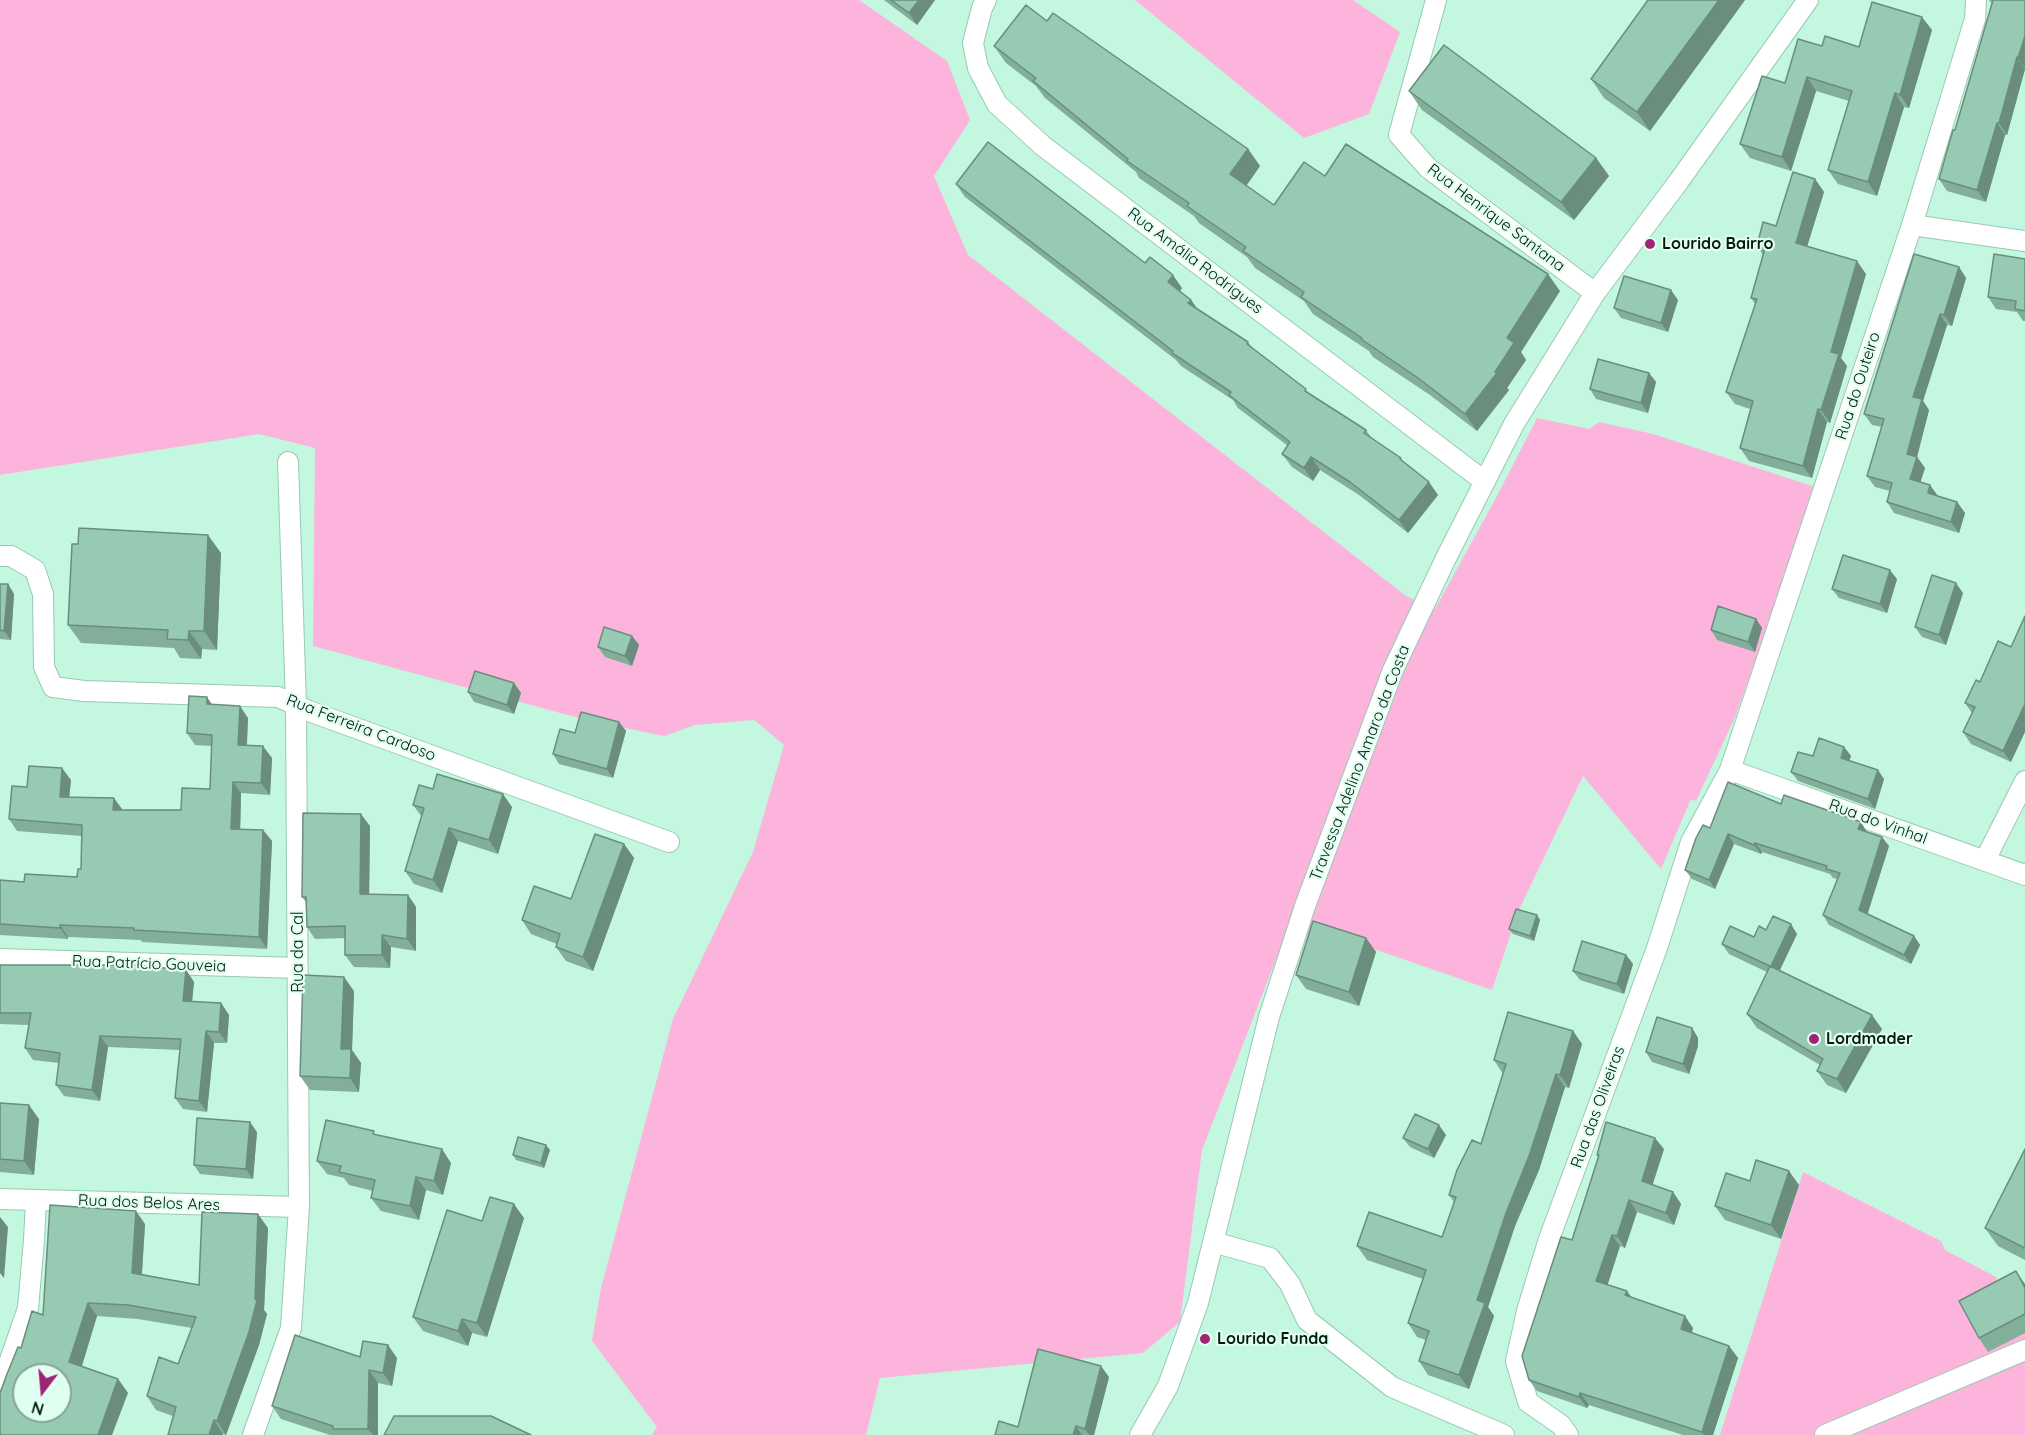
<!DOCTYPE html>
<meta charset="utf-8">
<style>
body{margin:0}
#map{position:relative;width:2025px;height:1435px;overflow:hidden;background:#c3f7df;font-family:Quicksand,sans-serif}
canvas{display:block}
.north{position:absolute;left:12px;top:1363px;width:60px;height:60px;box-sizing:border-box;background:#e0fff0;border:2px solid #88a397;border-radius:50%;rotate:196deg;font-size:16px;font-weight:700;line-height:24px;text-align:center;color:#051911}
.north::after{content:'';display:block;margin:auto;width:21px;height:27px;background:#a12376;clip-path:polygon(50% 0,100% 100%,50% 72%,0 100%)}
</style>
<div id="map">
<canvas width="2025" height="1435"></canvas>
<div class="north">N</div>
</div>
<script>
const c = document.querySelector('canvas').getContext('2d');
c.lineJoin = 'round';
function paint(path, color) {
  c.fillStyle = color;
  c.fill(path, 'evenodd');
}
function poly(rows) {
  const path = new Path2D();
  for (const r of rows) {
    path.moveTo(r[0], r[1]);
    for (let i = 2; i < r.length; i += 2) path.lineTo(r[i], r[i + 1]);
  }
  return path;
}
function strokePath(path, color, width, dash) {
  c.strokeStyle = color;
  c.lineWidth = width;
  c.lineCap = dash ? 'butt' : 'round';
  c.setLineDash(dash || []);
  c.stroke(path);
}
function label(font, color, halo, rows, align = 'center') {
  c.font = font + ' Quicksand,sans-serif';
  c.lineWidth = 4.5;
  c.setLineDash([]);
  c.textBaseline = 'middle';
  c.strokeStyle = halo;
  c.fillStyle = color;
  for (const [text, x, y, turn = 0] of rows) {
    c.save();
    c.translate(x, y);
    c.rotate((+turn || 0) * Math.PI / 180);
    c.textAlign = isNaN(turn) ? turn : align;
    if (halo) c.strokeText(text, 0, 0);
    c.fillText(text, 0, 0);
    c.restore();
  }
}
const green = poly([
 [0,0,859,0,947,61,970,120,934,176,968,255,1406,596,1435,609,1497,496,1537,418,1589,429,1599,422,1653,434,1818,488,1735,717,1696,801,1691,799,1661,869,1583,776,1518,912,1492,990,1316,929,1280,949,1202,1150,1180,1322,1143,1353,880,1378,866,1435,652,1435,657,1427,592,1341,601,1288,673,1019,753,852,784,745,754,720,695,725,664,736,590,721,313,646,315,448,259,434,0,475],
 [1135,0,1353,0,1400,32,1369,114,1304,138],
 [1803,1172,1941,1241,1945,1250,1996,1277,2010,1309,2025,1330,2025,1435,1720,1435]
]);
const minor = poly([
 [986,0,982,8,973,43,978,68,997,104,1043,146,1484,481],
 [1436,0,1399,135,1428,168,1595,293],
 [1912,225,2025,241],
 [0,556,11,556,35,570,43,594,44,667,53,687,84,691,278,697,309,711,669,842],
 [1730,770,2025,875],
 [1985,860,2025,781],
 [0,959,298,968],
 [0,1199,299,1207],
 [1213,1242,1270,1258,1290,1284,1307,1320,1392,1387,1504,1435],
 [0,1389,28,1308,34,1240,36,1200],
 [253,1435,291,1328,299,1207,296,705,288,462],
 [1140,1435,1168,1386,1198,1303,1269,1017,1305,906,1393,670,1446,558,1514,424,1595,293,1679,181,1808,0],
 [1568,1435,1561,1425,1528,1402,1516,1361,1527,1311,1549,1239,1657,948,1691,842,1730,770,1912,225,1975,19,1976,0],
 [1825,1435,2025,1350]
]);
const wall = poly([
 [884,0,935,0,917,25],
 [1648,0,1745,0,1650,131,1604,98,1591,79],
 [1989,0,2025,0,2025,69,2007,135,2005,135,1986,202,1947,191,1939,179,1955,130,1992,4],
 [1047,21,1248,149,1260,166,1246,186,1274,205,1325,176,1560,291,1521,352,1526,360,1507,388,1509,390,1477,431,1430,395,1373,357,1369,351,1313,314,1304,301,1255,268,1247,257,1199,223,1194,216,1139,178,1136,172,1045,98,1036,86,1006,63,994,46],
 [1932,30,1909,108,1904,107,1877,196,1838,184,1828,170,1849,101,1816,91,1791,171,1750,158,1740,144,1785,83,1822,46,1859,47],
 [1409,91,1596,158,1609,176,1574,220,1422,110],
 [1815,179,1824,192,1807,247,1866,274,1841,358,1847,366,1830,423,1827,422,1812,478,1749,461,1740,448,1750,409,1735,404,1726,392,1755,304,1751,298,1763,255,1757,246,1776,226],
 [956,184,1145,263,1182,288,1180,291,1191,300,1197,308,1248,342,1253,349,1309,393,1366,430,1371,437,1405,463,1438,495,1408,533,1359,495,1320,470,1313,481,1292,467,1282,454,1288,446,1238,408,1233,400,1181,366,1176,360,965,197],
 [2025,259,2025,321,2023,321,2017,312,1996,309,1988,297],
 [1959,267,1966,278,1952,326,1947,325,1923,401,1929,410,1917,457,1925,468,1920,482,1930,485,1937,496,1957,502,1965,513,1959,533,1894,513,1887,502,1890,491,1875,487,1867,476,1882,427,1872,425,1864,414],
 [1678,300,1668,332,1621,318,1614,308],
 [1649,373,1656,382,1648,413,1596,399,1590,389],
 [221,553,217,650,202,649,201,659,180,658,174,648,81,643,68,625],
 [1897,579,1887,613,1839,598,1832,589],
 [0,584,8,584,14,594,11,640,0,639],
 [1963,593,1946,645,1922,637,1915,627],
 [1756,619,1762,628,1755,652,1717,640,1711,630],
 [632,636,639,645,632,666,605,657,598,647],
 [1980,682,2011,762,1971,744,1963,732,1972,713,1965,703],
 [514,683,521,693,514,714,474,702,468,692],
 [212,705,248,718,247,746,272,758,270,795,241,793,240,829,263,830,272,841,267,949,142,942,141,940,68,937,68,939,0,935,0,880,24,882,77,877,81,869,82,836,17,831,9,819,27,787,71,780,69,797,122,809,122,810,181,810,210,789,212,746,195,745,187,733],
 [619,722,626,731,613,778,559,764,553,754,575,733],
 [1844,747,1851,756,1849,760,1884,779,1875,809,1798,781,1791,772,1813,756],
 [433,789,512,807,498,854,458,841,442,893,414,884,405,871,422,817,413,805],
 [1781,804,1867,832,1889,846,1867,914,1914,936,1920,945,1911,964,1829,925,1823,915,1837,879,1833,878,1830,874,1762,852,1761,854,1734,844,1715,889,1692,879,1685,870,1710,828],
 [370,826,369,894,408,895,416,907,416,951,391,947,390,968,354,967,345,955,345,938,315,939,307,927,306,902,302,897],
 [624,844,634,858,593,971,566,961,556,947,557,944,531,934,522,920,571,899],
 [1537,915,1540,920,1534,941,1513,934,1509,929],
 [1766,930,1797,934,1780,970,1882,1029,1846,1093,1827,1085,1817,1071,1820,1065,1757,1028,1747,1014,1767,972,1729,954,1722,944,1754,937],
 [1366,938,1376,952,1359,1006,1306,989,1296,975],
 [1626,955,1633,964,1624,994,1580,980,1573,971],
 [0,965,186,970,194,982,192,1002,221,1003,229,1015,227,1043,214,1043,207,1112,183,1109,175,1098,180,1050,108,1047,100,1101,64,1096,56,1085,59,1063,33,1060,25,1048,29,1025,0,1024],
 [354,991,352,1050,361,1063,359,1092,310,1090,300,1076],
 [1692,1028,1698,1038,1698,1046,1689,1074,1652,1062,1646,1052],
 [1573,1031,1582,1044,1569,1088,1565,1087,1539,1170,1515,1226,1488,1307,1494,1316,1469,1389,1428,1375,1419,1361,1426,1340,1417,1337,1408,1323,1423,1279,1367,1260,1357,1246,1442,1237,1454,1202,1449,1195,1481,1144,1503,1074,1494,1060],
 [0,1103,39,1119,34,1175,0,1172],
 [257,1132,253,1179,200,1174,194,1165],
 [377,1135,451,1163,443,1195,426,1190,419,1220,381,1211,371,1198,373,1191,349,1185,344,1178,327,1174,317,1161],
 [1446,1135,1434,1158,1410,1147,1403,1138],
 [1664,1149,1652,1185,1673,1192,1681,1204,1674,1225,1637,1212,1625,1248,1620,1246,1607,1285,1693,1328,1692,1333,1729,1346,1738,1358,1713,1435,1683,1435,1589,1405,1587,1408,1537,1391,1529,1380,1598,1157,1597,1155],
 [2025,1149,2025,1260,1998,1246,1985,1228],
 [550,1150,544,1168,516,1160,513,1155],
 [1750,1181,1799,1185,1781,1239,1725,1220,1715,1206],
 [524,1218,487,1337,472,1333,468,1346,423,1331,413,1317,482,1221],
 [145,1224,142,1274,199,1285,268,1228,264,1310,267,1314,259,1345,226,1435,223,1434,223,1435,168,1435,173,1416,156,1410,147,1396,178,1364,192,1328,138,1319,97,1316,82,1366,118,1379,128,1393,21,1348,43,1315],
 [2025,1284,2025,1333,1988,1352,1979,1338],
 [360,1357,397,1358,392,1386,378,1383,378,1435,330,1435,281,1419,272,1406],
 [1109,1377,1094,1435,995,1435,1018,1427]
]);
const shadedWall = poly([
 [919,0,935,0,917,25,909,13],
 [1719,0,1745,0,1650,131,1637,112],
 [1922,17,1932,30,1909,108,1900,95],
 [2025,36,2025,68,2018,58],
 [2017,57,2025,69,2007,135,1999,123],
 [1807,77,1816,91,1791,171,1782,157],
 [1895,93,1904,107,1877,196,1868,182],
 [1997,123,2005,135,1986,202,1977,190],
 [1248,149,1260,166,1242,192,1230,174],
 [1596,158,1609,176,1574,220,1561,202],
 [1815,179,1824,192,1804,256,1796,243],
 [1857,261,1866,274,1841,358,1847,366,1830,423,1821,410,1831,352],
 [1959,267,1966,278,1952,326,1944,315],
 [1548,274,1560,291,1521,352,1526,360,1507,388,1509,390,1477,431,1465,414,1495,372,1507,338],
 [1173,275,1182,288,1177,295,1168,282],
 [1671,290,1678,300,1668,332,1661,323],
 [1191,300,1200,313,1188,303],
 [1940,314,1947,325,1923,401,1929,410,1917,457,1925,468,1918,490,1910,479,1907,454,1913,397],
 [1649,373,1656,382,1648,413,1641,403],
 [1818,409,1827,422,1812,478,1803,466],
 [1311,457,1320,470,1313,481,1304,468],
 [1429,482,1438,495,1408,533,1399,520],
 [1930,485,1938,496,1928,493],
 [1957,502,1965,513,1959,533,1951,522],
 [208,535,221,553,217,650,204,631],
 [1890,570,1897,579,1887,613,1880,604],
 [1956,583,1963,593,1946,645,1939,635],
 [8,584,14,594,11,640,4,631],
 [1756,619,1762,628,1755,652,1748,642],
 [189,631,202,649,201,659,188,640],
 [632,636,639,645,632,666,625,656],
 [514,683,521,693,514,714,507,705],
 [207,697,215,709,207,704],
 [2025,704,2025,732,2011,762,2003,751],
 [240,706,248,718,246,757,238,745],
 [619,722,626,731,613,778,607,769],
 [263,746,272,758,270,795,261,783],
 [1844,747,1851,756,1847,767,1841,758],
 [62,768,71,780,68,809,60,797],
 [1878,770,1884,779,1875,809,1868,799],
 [233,782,241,793,240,840,231,829],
 [503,794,512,807,498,854,489,840],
 [114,798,122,809,122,822,113,810],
 [361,814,370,826,369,906,360,894],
 [1861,822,1867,832,1858,829],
 [449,828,458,841,442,893,433,880],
 [263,830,272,841,267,949,259,937],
 [1728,834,1734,844,1715,889,1709,880],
 [1882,837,1889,846,1866,919,1859,910],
 [1755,843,1762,852,1761,854,1754,845],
 [624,844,634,858,593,971,583,957],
 [408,895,416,907,416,951,407,939],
 [1537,915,1540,920,1534,941,1530,936],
 [1791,924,1797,934,1777,976,1771,967],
 [60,925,68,937,68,939,60,928],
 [382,935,391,947,390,968,382,955],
 [1914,936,1920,945,1911,964,1904,955],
 [1366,938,1376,952,1359,1006,1349,992],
 [1626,955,1633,964,1624,994,1617,984],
 [186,970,194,982,191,1012,183,1001],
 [344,977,354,991,352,1050,361,1063,359,1092,350,1078,341,1049],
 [221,1003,229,1015,227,1043,219,1032],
 [1872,1015,1882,1029,1846,1093,1837,1079],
 [1692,1028,1698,1038,1698,1046,1689,1074,1683,1064],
 [206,1031,214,1043,207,1112,199,1101],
 [1573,1031,1582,1044,1569,1088,1560,1075],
 [100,1036,108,1047,100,1101,92,1090],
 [1556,1074,1565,1087,1539,1170,1515,1226,1488,1307,1494,1316,1469,1389,1459,1375,1477,1300,1506,1213],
 [29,1105,39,1119,34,1175,24,1161],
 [250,1122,257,1132,253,1179,246,1169],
 [1439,1125,1446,1135,1434,1158,1428,1149],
 [1655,1138,1664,1149,1650,1193,1642,1181],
 [546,1145,550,1150,544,1168,541,1163],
 [442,1149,451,1163,443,1195,434,1181],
 [1789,1171,1799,1185,1781,1239,1771,1225],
 [416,1177,426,1190,419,1220,410,1206],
 [1673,1192,1681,1204,1674,1225,1666,1213],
 [1629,1200,1637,1212,1625,1248,1617,1236],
 [514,1204,524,1218,487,1337,477,1323],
 [136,1211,145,1224,141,1286,132,1273],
 [258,1214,268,1228,264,1310,267,1314,259,1345,226,1435,217,1421,255,1299],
 [0,1217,8,1227,4,1278,0,1273],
 [1612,1235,1620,1246,1605,1293,1596,1281],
 [2016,1271,2025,1284,2025,1288],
 [1627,1291,1635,1302,1625,1295],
 [88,1303,97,1316,79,1375,69,1362],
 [1685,1316,1693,1328,1689,1340,1681,1329],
 [462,1319,472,1333,468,1346,458,1331],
 [388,1345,397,1358,392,1386,383,1373],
 [1729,1346,1738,1358,1713,1435,1704,1435,1702,1432],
 [1101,1366,1109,1377,1094,1435,1089,1435,1085,1429],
 [369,1370,378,1383,378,1435,373,1435,368,1429],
 [118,1379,128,1393,112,1435,98,1435],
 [1580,1393,1589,1405,1587,1408,1579,1397],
 [214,1420,223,1434,223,1435,209,1435],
 [1076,1426,1082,1435,1073,1435]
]);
const building = poly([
 [891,0,919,0,909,13,891,0],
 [1648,0,1719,0,1637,112,1591,79,1648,0],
 [1993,0,2025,0,2025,36,2018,58,2017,57,1999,123,1997,123,1977,190,1939,179,1953,130,1955,130,1993,0],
 [1872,2,1922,17,1900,95,1895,93,1868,182,1828,170,1852,91,1807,77,1782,157,1740,144,1762,76,1785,83,1798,39,1822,46,1825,36,1859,47,1872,2],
 [1026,5,1047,21,1053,13,1248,149,1230,174,1274,205,1304,162,1325,176,1346,144,1548,274,1507,338,1514,343,1495,372,1497,373,1465,414,1418,378,1361,339,1362,338,1301,297,1304,292,1243,251,1246,247,1187,206,1189,203,1127,161,1128,159,1033,81,1036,78,994,46,1026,5],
 [1444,45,1596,158,1561,202,1409,91,1444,45],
 [988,142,1145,263,1150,257,1173,275,1168,282,1191,300,1188,303,1248,342,1247,344,1306,389,1305,391,1366,430,1364,433,1401,458,1400,459,1429,482,1399,520,1350,482,1311,457,1304,468,1282,454,1290,442,1229,395,1231,392,1172,353,1173,351,956,184,988,142],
 [1793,172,1815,179,1796,243,1857,261,1831,352,1839,354,1821,410,1818,409,1803,466,1740,448,1753,401,1726,392,1757,299,1751,298,1765,248,1757,246,1763,222,1776,226,1793,172],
 [1914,254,1959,267,1944,315,1940,314,1913,397,1922,399,1907,454,1917,457,1910,479,1930,485,1928,493,1957,502,1951,522,1887,502,1892,483,1867,476,1884,419,1864,414,1914,254],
 [1994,254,2025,259,2025,311,2015,309,2016,301,1988,297,1994,254],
 [1624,276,1671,290,1661,323,1614,308,1624,276],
 [1598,359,1649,373,1641,403,1590,389,1598,359],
 [79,528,208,535,204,631,189,631,188,640,167,639,168,630,68,625,72,544,78,544,79,528],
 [1843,555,1890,570,1880,604,1832,589,1843,555],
 [1932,575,1956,583,1939,635,1915,627,1932,575],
 [0,584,8,584,4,631,0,630,0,584],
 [1718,606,1756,619,1748,642,1711,630,1718,606],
 [2025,616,2025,704,2003,751,1963,732,1975,707,1965,703,1976,680,1980,682,1998,641,2011,647,2025,616],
 [604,627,632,636,625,656,598,647,604,627],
 [475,671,514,683,507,705,468,692,475,671],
 [189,696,207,697,207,704,240,706,238,745,263,746,261,783,233,782,231,829,263,830,259,937,134,930,134,928,60,925,60,928,0,924,0,880,24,882,25,874,77,877,78,869,81,869,82,825,9,819,12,786,27,787,29,766,62,768,60,797,114,798,113,810,181,810,182,788,210,789,212,735,187,733,189,696],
 [581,712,619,722,607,769,553,754,560,729,575,733,581,712],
 [1819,738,1844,747,1841,758,1878,770,1868,799,1791,772,1798,752,1813,756,1819,738],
 [437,774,503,794,489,840,449,828,433,880,405,871,424,808,413,805,419,785,433,789,437,774],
 [1728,782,1781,804,1784,795,1861,822,1858,829,1882,837,1859,910,1914,936,1904,955,1823,915,1840,873,1826,869,1827,866,1755,843,1754,845,1728,834,1709,880,1685,870,1696,838,1703,825,1710,828,1728,782],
 [303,813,361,814,360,894,408,895,407,939,382,935,382,955,345,955,345,926,307,927,306,897,302,897,303,813],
 [595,834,624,844,583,957,556,947,560,934,522,920,534,886,571,899,595,834],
 [1516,909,1537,915,1530,936,1509,929,1516,909],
 [1773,916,1791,924,1771,966,1770,966,1722,944,1730,926,1754,937,1759,926,1766,930,1773,916],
 [1313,921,1366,938,1349,992,1296,975,1313,921],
 [1582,941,1626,955,1617,984,1573,971,1582,941],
 [0,965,133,965,186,970,183,1001,221,1003,219,1032,206,1031,199,1101,175,1098,181,1039,100,1036,92,1090,56,1085,60,1053,25,1048,31,1013,0,1013,0,965],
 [1770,966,1872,1015,1837,1079,1817,1071,1823,1059,1747,1014,1770,966],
 [303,975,344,977,341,1049,351,1049,350,1078,300,1076,303,975],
 [1508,1012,1573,1031,1560,1075,1556,1074,1529,1156,1506,1213,1477,1300,1485,1303,1459,1375,1419,1361,1429,1331,1408,1323,1426,1270,1357,1246,1369,1212,1442,1237,1456,1197,1449,1195,1457,1170,1472,1140,1481,1144,1506,1064,1494,1060,1508,1012],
 [1657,1017,1692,1028,1692,1036,1683,1064,1646,1052,1657,1017],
 [0,1103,29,1105,24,1161,0,1159,0,1103],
 [1415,1114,1439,1125,1428,1149,1403,1138,1415,1114],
 [197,1118,250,1122,246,1169,194,1165,197,1118],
 [326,1120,374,1131,373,1134,442,1149,434,1181,416,1177,410,1206,371,1198,375,1180,339,1172,341,1166,317,1161,326,1120],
 [1606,1122,1655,1138,1642,1181,1673,1192,1666,1213,1629,1200,1617,1236,1612,1235,1596,1281,1627,1291,1625,1295,1685,1316,1681,1329,1729,1346,1702,1432,1580,1393,1579,1397,1529,1380,1522,1356,1561,1237,1572,1240,1599,1155,1597,1155,1606,1122],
 [518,1137,546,1145,541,1163,513,1155,518,1137],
 [2025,1149,2025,1248,1985,1228,2025,1149],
 [1756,1160,1789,1171,1771,1225,1715,1206,1726,1173,1750,1181,1756,1160],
 [490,1197,514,1204,477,1323,462,1319,458,1331,413,1317,447,1210,482,1221,490,1197],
 [50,1205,136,1211,132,1273,199,1285,202,1212,258,1214,255,1299,257,1300,249,1332,217,1421,214,1420,209,1435,168,1435,176,1407,147,1396,159,1357,178,1364,196,1317,128,1305,88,1303,69,1362,118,1379,98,1435,0,1435,0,1393,7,1374,18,1347,21,1348,32,1311,43,1315,50,1205],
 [24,1375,60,1375,60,1411,24,1411,24,1375],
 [2016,1271,2025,1288,2025,1314,1979,1338,1959,1301,2016,1271],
 [295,1335,360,1357,363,1341,388,1345,383,1373,369,1370,368,1429,333,1429,333,1426,272,1406,295,1335],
 [1038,1349,1101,1366,1085,1429,1076,1426,1073,1435,995,1435,999,1421,1018,1427,1038,1349],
 [394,1416,491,1416,531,1435,384,1435,394,1416]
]);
const markers = [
 [1650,244,6,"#a12376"],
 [1814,1039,6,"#a12376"],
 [1205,1339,6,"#a12376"]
];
const streetNames = [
 ["Rua Henrique Santana",1496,218,37],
 ["Rua Amália Rodrigues",1195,261,37],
 ["Rua do Outeiro",1858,386,-72],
 ["Rua Ferreira Cardoso",361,728,21],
 ["Travessa Adelino Amaro da Costa",1360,763,-69],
 ["Rua do Vinhal",1878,822,20],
 ["Rua da Cal",298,952,-90],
 ["Rua Patrício Gouveia",149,964,2],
 ["Rua das Oliveiras",1598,1107,-70],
 ["Rua dos Belos Ares",149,1203,2]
];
const poiNames = [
 ["Lourido Bairro",1662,244],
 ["Lordmader",1826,1039],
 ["Lourido Funda",1217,1339]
];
paint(green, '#fdb4dc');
strokePath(minor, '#97cab3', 22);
strokePath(minor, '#fff', 20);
paint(wall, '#82ae9a');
paint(shadedWall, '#6a8d7d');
paint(building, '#97cab3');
strokePath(building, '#6a8d7d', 1.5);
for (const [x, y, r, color] of markers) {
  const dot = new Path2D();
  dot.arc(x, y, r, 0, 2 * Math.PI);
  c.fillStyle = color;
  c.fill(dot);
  strokePath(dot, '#e0fff0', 2);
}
label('16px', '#051911', '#e0fff0', streetNames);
label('bold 16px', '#051911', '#e0fff0', poiNames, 'left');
</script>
